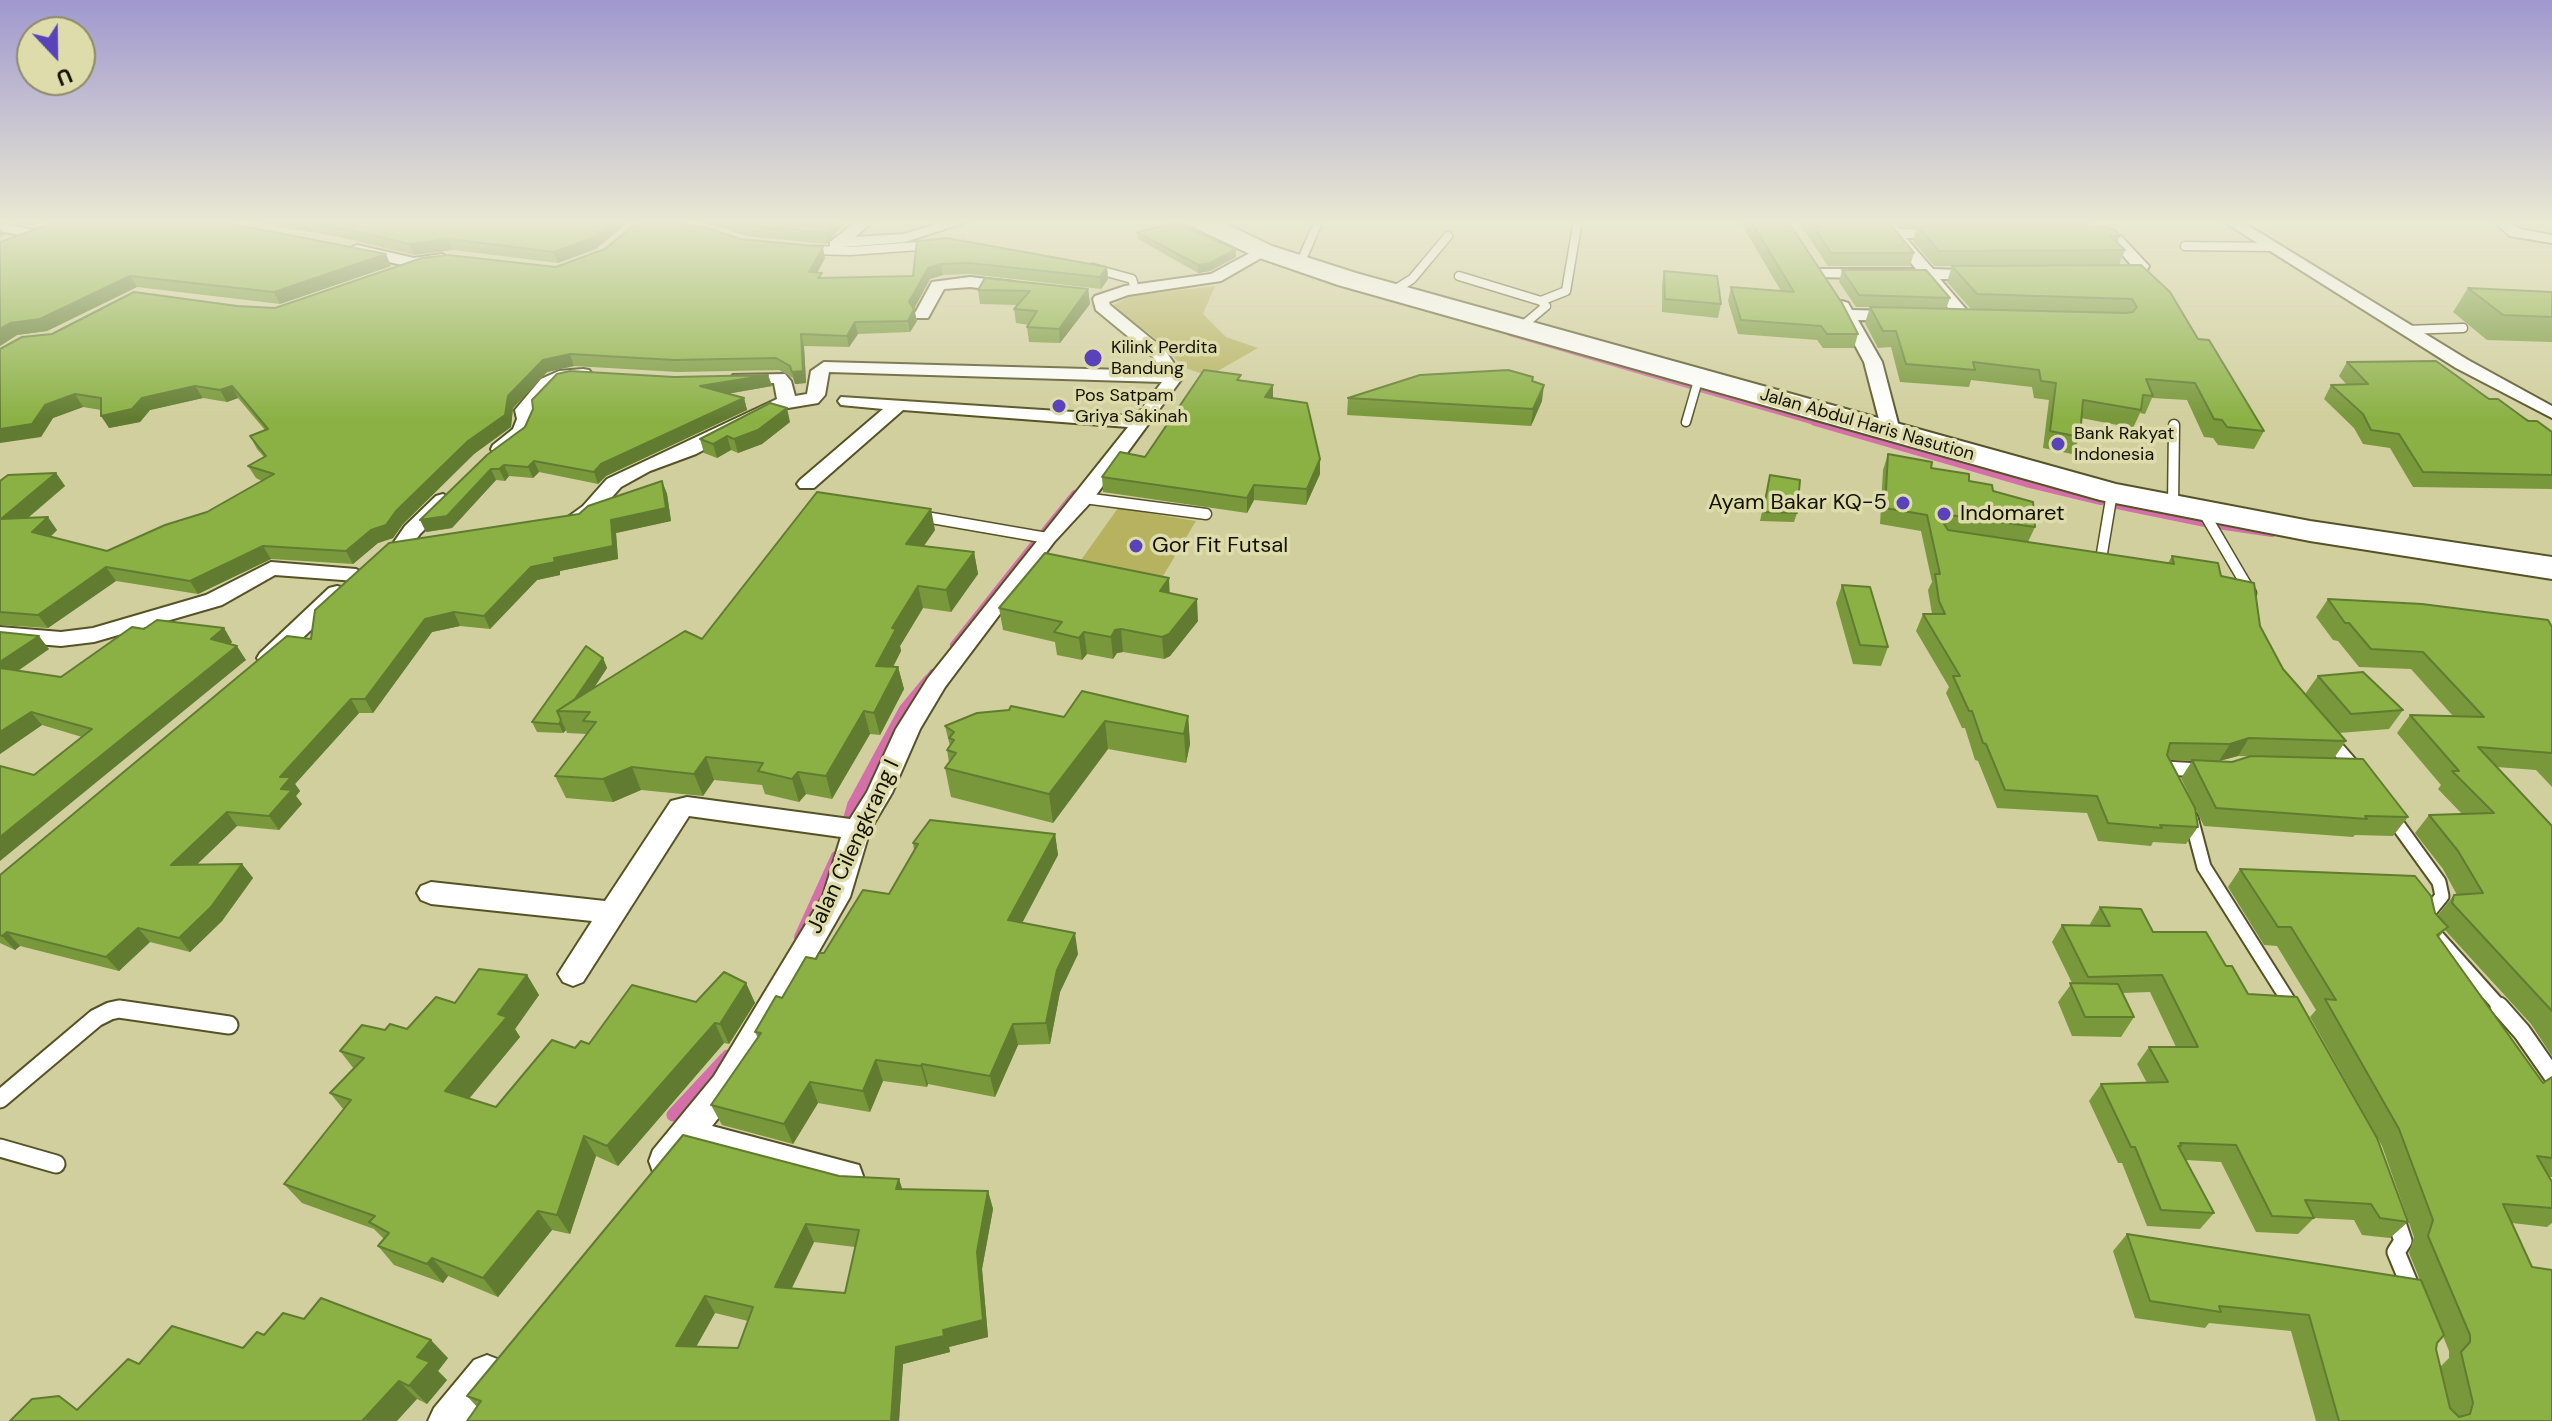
<!DOCTYPE html>
<style>
body{margin:0}
#map{position:relative;width:2552px;height:1421px;overflow:hidden;background:#d1cf9d;font-family:"DM Sans",sans-serif}
canvas{display:block}
.north{position:absolute;left:16px;top:16px;width:80px;height:80px;box-sizing:border-box;background:#dedcaa;border:2px solid #8d8b67;border-radius:50%;rotate:158deg;font-size:22px;font-weight:700;line-height:32px;text-align:center;color:#131202}
.north::after{content:'';display:block;margin:auto;width:28px;height:36px;background:#5942ba;clip-path:polygon(50% 0,100% 100%,50% 72%,0 100%)}
</style>
<div id="map">
<canvas width="2552" height="1421"></canvas>
<div class="north">U</div>
</div>
<script>
const c = document.querySelector('canvas').getContext('2d');
c.lineJoin = 'round';
function paint(path, color) {
  c.fillStyle = color;
  c.fill(path, 'evenodd');
}
function poly(rows) {
  const path = new Path2D();
  for (const r of rows) {
    path.moveTo(r[0], r[1]);
    for (let i = 2; i < r.length; i += 2) path.lineTo(r[i], r[i + 1]);
  }
  return path;
}
function strokePath(path, color, width, dash) {
  c.strokeStyle = color;
  c.lineWidth = width;
  c.lineCap = dash ? 'butt' : 'round';
  c.setLineDash(dash || []);
  c.stroke(path);
}
function label(font, color, halo, rows, align = 'center') {
  c.font = font + ' "DM Sans",sans-serif';
  c.lineWidth = 7;
  c.setLineDash([]);
  c.textBaseline = 'middle';
  c.strokeStyle = halo;
  c.fillStyle = color;
  for (const [text, x, y, turn = 0] of rows) {
    c.save();
    c.translate(x, y);
    c.rotate((+turn || 0) * Math.PI / 180);
    c.textAlign = isNaN(turn) ? turn : align;
    if (halo) c.strokeText(text, 0, 0);
    c.fillText(text, 0, 0);
    c.restore();
  }
}
const green = poly([
 [1215,286,1203,314,1226,337,1258,348,1209,376,1185,368,1152,336,1112,306,1130,296],
 [1118,508,1196,521,1157,586,1074,570]
]);
const streamFar3 = poly([
 [1175,220,1241,249],
 [1510,333,1691,386],
 [1697,388,1822,424]
]);
const streamFar2 = poly([
 [1815,422,2026,483,2101,501],
 [2117,505,2205,523],
 [2218,525,2272,533],
 [1041,536,1075,494],
 [954,645,1039,538],
 [926,682,933,673]
]);
const streamFar1 = poly([
 [847,823,852,805,904,709,928,680],
 [799,937,836,856]
]);
const stream = poly([
 [673,1115,728,1056]
]);
const serviceFar3 = poly([
 [2185,246,2271,247],
 [810,250,850,251,932,245],
 [1300,264,1319,220],
 [1092,268,1132,279,1135,289],
 [1459,276,1541,301,1546,306,1521,327],
 [1393,291,1412,279,1448,236],
 [1541,301,1566,291,1578,220],
 [2405,330,2463,328],
 [1686,422,1699,377]
]);
const serviceFar2 = poly([
 [1084,498,1206,514],
 [2173,506,2174,425],
 [2204,513,2251,593],
 [920,516,1047,538],
 [2091,561,2101,559,2112,493]
]);
const serviceFar1 = poly([
 [2329,739,2357,771],
 [2168,773,2165,768,2200,770],
 [2390,814,2439,882,2442,896,2425,917],
 [2191,818,2204,867,2293,1008],
 [2433,932,2501,1008]
]);
const service = poly([
 [2499,1006,2522,1032,2552,1075],
 [0,1099,96,1018,110,1011,119,1009,229,1025],
 [0,1148,56,1164],
 [2394,1214,2403,1241,2396,1252,2413,1293]
]);
const minor = poly([
 [858,220,875,220,855,237,904,234,949,220,972,220,905,242,830,248,830,242,858,220],
 [1876,220,1891,220,1899,229,1953,230,1955,233,1948,237,1906,238,1933,269,1987,271,1987,277,1981,279,1940,279,1971,315,1973,318,1971,321,1959,321,1924,279,1814,277,1814,271,1820,269,1916,269,1876,220],
 [2221,220,2239,220,2468,360,2552,406,2552,418,2456,368,2221,220],
 [2492,220,2508,220,2520,229,2552,235,2552,243,2510,236,2492,220],
 [0,223,39,231,41,234,34,238,0,231,0,223],
 [2089,229,2121,236,2149,266,2145,274,2108,277,2108,271,2133,267,2111,242,2084,236,2082,233,2089,229],
 [357,245,414,258,442,254,450,259,442,264,414,268,352,253,352,247,357,245],
 [1263,246,1268,248,1268,254,1221,281,1128,295,1109,302,1110,305,1165,350,1183,377,1091,502,1054,542,945,687,920,729,892,793,870,830,850,897,736,1096,712,1126,859,1165,863,1176,859,1187,847,1191,694,1150,677,1172,665,1176,653,1172,649,1161,653,1150,714,1076,823,896,841,837,689,816,583,982,573,986,563,982,558,974,592,921,431,904,421,900,417,893,421,886,431,882,605,901,671,801,687,797,850,819,867,792,896,729,928,678,1128,427,903,410,814,488,800,488,797,484,800,480,883,409,841,405,838,401,841,397,1136,416,1162,382,829,372,825,395,818,403,782,409,696,454,650,471,621,487,597,514,578,526,564,526,561,522,583,506,607,479,777,399,774,383,739,384,733,383,730,379,733,375,785,374,791,381,795,396,807,394,811,371,824,362,1162,371,1153,357,1096,310,1093,299,1095,296,1125,286,1211,274,1263,246],
 [970,277,1014,282,1022,287,1014,292,970,287,944,289,928,318,916,318,914,315,932,282,970,277],
 [1842,301,1848,303,1852,310,1898,311,1906,316,1898,321,1858,320,1882,362,1900,431,1898,435,1884,435,1882,431,1864,362,1834,306,1842,301],
 [583,369,589,370,592,374,589,378,568,380,553,387,533,411,535,419,528,436,507,453,493,453,491,449,493,445,513,429,517,419,515,410,541,379,559,371,583,369],
 [443,494,453,500,450,504,420,534,409,549,395,549,392,545,405,526,436,496,443,494],
 [271,562,356,569,367,575,356,581,275,575,222,605,94,642,61,646,0,641,0,627,61,632,93,628,206,595,271,562],
 [337,586,345,588,348,593,345,598,276,663,260,663,257,658,260,653,329,588,337,586],
 [487,1355,500,1360,505,1373,500,1386,471,1421,428,1421,434,1408,474,1360,487,1355]
]);
const trunk = poly([
 [1186,220,1218,220,1272,246,1356,273,2116,484,2310,521,2552,557,2552,579,2310,541,2100,500,1338,285,1254,256,1189,225,1186,220]
]);
const wall = poly([
 [2,220,46,220,30,226],
 [242,220,631,220,596,249,558,263,453,250,414,255,339,237],
 [683,220,846,220,827,244,746,236,713,225],
 [1739,220,1787,220,1858,334,1854,348,1823,348,1817,340,1738,334,1728,301,1731,287,1781,291],
 [1797,220,1887,220,1914,253,1910,266,1828,266],
 [1894,220,2093,220,2090,226,2120,236,2117,243,2125,250,2119,265,2198,339,2264,431,2254,449,2218,445,2213,438,2204,437,2187,400,2152,398,2145,414,2140,413,2133,428,2081,418,2080,437,2072,454,2043,448,2049,400,2034,398,2032,387,1971,380,1969,387,1900,382,1891,347,1878,348,1865,323,1870,307,1856,307,1839,282,1842,270,1950,298,1946,309,1971,309,1947,282,1952,266,1991,266,1934,266,1913,241,1917,227,1900,227],
 [1137,232,1236,249,1236,257,1210,271,1198,273,1138,239],
 [740,239,825,258,817,273,823,278,913,276,917,241,1107,267,1108,279,1101,289,970,274,943,275,930,279,914,309,917,321,910,332,858,334,849,347,804,346,806,383,795,384,793,378,779,370,678,372,574,366,547,372,513,408,511,427,474,454,403,524,393,538,378,543,353,564,271,559,198,594,116,581,48,628,0,625,0,481,56,473,65,486,28,518,57,530,50,537,107,551,207,512,262,481,256,478,248,466,264,457,257,449,250,436,265,430,238,398,227,402,203,398,150,410,140,422,109,428,101,410,83,407,53,418,41,437,52,334,237,306,275,308,556,267],
 [0,242,391,266,280,304,137,287,47,331,17,335,0,346],
 [1664,271,1721,304,1718,318,1662,312,1662,284],
 [2468,288,2552,292,2552,342,2487,340,2453,312],
 [1088,289,1090,304,1060,343,1029,342,1027,327,1029,325,1016,323,1014,309,1017,305,980,304,978,290],
 [2347,362,2489,399,2552,432,2552,489,2413,487,2390,448,2363,444,2354,428,2324,399,2331,385,2347,385,2339,376],
 [768,375,772,386,727,394,744,398,747,410,606,476,598,484,539,472,533,478,509,476,505,481,496,480,452,528,426,532,487,455,674,377],
 [1533,377,1532,381,1542,401,1531,426,1347,415,1348,398],
 [1241,381,1273,385,1273,399,1320,474,1306,505,1254,500,1247,513,1103,492,1102,477,1145,457],
 [790,422,762,444,738,453,731,450,717,458,704,453,700,439],
 [1888,454,1931,468,1993,491,2035,527,2028,542,2168,563,2172,556,2221,576,2260,626,2283,669,2305,694,2318,676,2403,710,2389,729,2339,733,2346,741,2334,758,2238,756,2219,761,2408,817,2393,836,2355,835,2353,837,2204,826,2195,808,2198,827,2186,844,2153,842,2151,846,2098,841,2087,813,1997,808,1978,761,1975,760,1965,728,1962,728,1946,693,1949,687,1916,631,1923,614,1932,614,1928,590,1932,582,1921,531,1880,524,1883,470],
 [2170,760,2192,761,2181,778,2194,805],
 [1770,475,1797,513,1794,522,1760,521],
 [662,481,667,494,671,521,616,533,618,559,560,571,560,575,537,580,490,629,460,626,432,632,373,713,359,713,295,784,300,791,296,796,302,804,279,830,237,826,196,865,242,864,253,878,222,921,190,952,150,942,119,971,20,946,15,950,0,943,0,875,311,639,579,514],
 [935,530,924,546,974,552,978,574,951,612,923,608,900,646,901,651,893,667,898,667,904,689,880,735,870,734,832,799,806,794,799,802,765,794,762,785,714,780,703,796,641,790,613,802,566,798,555,776,587,734,567,733,566,730,563,733,537,732,532,722,603,658,607,668,594,688,702,639],
 [1842,585,1888,647,1881,666,1853,664,1836,603],
 [1170,593,1198,621,1170,656,1164,659,1123,652,1117,653,1113,659,1087,654,1082,660,1057,655,1055,642,1003,630,999,608],
 [2328,599,2552,627,2552,787,2536,770,2497,767,2552,826,2552,1056,2531,1024,2445,930,2439,937,2543,1083,2552,1077,2552,1177,2549,1177,2552,1182,2552,1223,2547,1227,2512,1223,2552,1421,2316,1421,2291,1331,2209,1323,2205,1328,2135,1318,2113,1251,2127,1234,2420,1280,2409,1253,2414,1237,2382,1146,2310,1017,2316,1010,2277,946,2264,945,2228,887,2240,869,2435,913,2438,915,2454,895,2457,895,2443,869,2415,833,2429,815,2462,814,2438,789,2441,785,2397,733,2410,715,2453,716,2411,669,2359,667,2338,641,2333,640,2316,617],
 [2443,1336,2449,1351,2449,1358,2440,1367,2436,1349,2437,1343],
 [224,628,232,642,230,644,246,660,34,775,82,737,42,725,0,754,0,632,49,649,18,671,61,677,144,629],
 [1188,716,1190,744,1186,763,1108,749,1053,823,951,797,945,768,949,762,947,750,950,746,945,726,1064,717],
 [1055,834,1058,855,1022,923,1078,954,1060,992,1050,1044,1018,1045,995,1097,928,1084,927,1087,883,1081,870,1112,818,1103,793,1144,722,1125,711,1105,758,1038,755,1032,782,998,816,959,889,894,914,850,913,843],
 [2100,907,2226,966,2248,994,2408,1222,2390,1238,2362,1235,2354,1220,2314,1218,2298,1234,2256,1232,2221,1162,2186,1160,2214,1213,2200,1229,2147,1226,2122,1163,2118,1163,2089,1101,2101,1084,2147,1083,2137,1064,2149,1047,2176,1047,2150,992,2122,993,2134,1017,2121,1037,2072,1036,2058,1002,2072,983,2052,942,2062,925,2090,925,2090,924],
 [527,975,539,995,515,1029,520,1037,469,1098,496,1107,575,1048,589,1044,746,983,755,1003,729,1044,724,1043,618,1166,596,1156,570,1234,552,1230,498,1297,448,1276,443,1283,394,1265,378,1246,384,1239,374,1229,302,1203,284,1184,344,1110,330,1093,354,1069,340,1051,385,1030,407,1029,455,1003],
 [839,1176,902,1189,988,1191,993,1209,982,1269,988,1337,949,1347,950,1352,903,1364,899,1421,467,1421,477,1407,467,1396],
 [814,1242,855,1247,845,1293,792,1288],
 [715,1313,748,1321,738,1348,696,1347],
 [264,1335,448,1358,438,1371,447,1380,427,1404,417,1399,78,1409,139,1364,243,1348]
]);
const shadedWall = poly([
 [26,220,46,220,30,226],
 [614,220,631,220,596,249,558,263,554,252],
 [835,220,846,220,827,244,825,233],
 [0,227,5,235,0,238],
 [449,239,453,250,414,255,409,244],
 [823,247,825,258,811,284,809,272],
 [1236,249,1236,257,1210,271,1198,273,1198,265],
 [386,254,391,266,280,304,274,292],
 [941,264,943,275,930,279,911,314,909,302,928,268],
 [1107,267,1108,279,1101,289,1100,277],
 [130,276,137,287,47,331,17,335,0,346,0,329,10,323],
 [1088,289,1090,304,1060,343,1059,329],
 [914,309,917,321,910,332,908,321],
 [855,322,858,334,849,347,847,336],
 [801,334,804,346,806,383,795,384,792,372],
 [570,354,574,366,547,372,513,408,511,427,474,454,403,524,393,538,378,543,353,564,346,551,396,511,543,360],
 [768,375,772,386,703,398,700,386],
 [1273,385,1273,400,1265,397],
 [1544,385,1542,401,1531,426,1533,409],
 [195,386,203,398,150,410,140,422,109,428,101,416,142,398],
 [232,386,238,398,227,402,220,390],
 [75,394,83,407,53,418,41,437,0,443,0,429,45,405],
 [744,398,747,410,606,476,598,484,594,472,601,464],
 [787,408,790,422,762,444,738,453,734,439],
 [727,436,731,450,717,458,713,444],
 [1320,459,1320,474,1306,505,1307,489],
 [534,461,539,472,533,478,528,467],
 [504,465,509,476,505,481,499,469],
 [491,469,496,480,452,528,426,532,420,520],
 [56,473,65,486,11,532,1,519],
 [662,481,667,494,671,521,616,533,618,559,560,571,560,575,537,580,490,629,484,616,531,567,554,558,611,520],
 [1254,485,1254,500,1247,513,1247,498],
 [931,509,935,530,910,565,906,544],
 [1950,515,1943,531,1942,521],
 [48,517,57,530,42,545,32,532],
 [263,546,271,559,198,594,190,581],
 [974,552,978,574,951,612,946,590],
 [106,567,116,581,48,628,38,615],
 [1169,578,1170,600,1160,591],
 [918,586,923,608,900,646,901,651,882,688,876,666,892,628],
 [1197,599,1198,621,1170,656,1164,659,1162,637],
 [454,612,460,626,432,632,373,713,365,699,425,619],
 [224,628,232,642,220,653,211,639],
 [1121,629,1123,652,1117,653,1113,659,1111,637,1115,630],
 [1084,632,1087,654,1082,660,1079,638],
 [39,636,49,649,4,680,0,676,0,662],
 [237,646,246,660,0,861,0,837],
 [603,658,607,668,578,712,567,711],
 [898,667,904,689,880,735,874,713],
 [351,699,359,713,295,784,300,791,296,796,302,804,279,830,269,816,281,789,280,777],
 [864,711,870,734,832,799,826,776],
 [31,712,42,725,0,754,0,732],
 [1188,716,1190,744,1186,763,1184,734],
 [561,720,566,730,563,733,559,724],
 [1105,721,1108,749,1053,823,1049,794],
 [2249,738,2238,756,2219,761,2230,744],
 [706,757,714,780,703,796,694,774],
 [632,767,641,790,613,802,603,779],
 [798,772,806,794,799,802,792,779],
 [227,812,237,826,182,879,171,865],
 [1055,834,1058,855,1012,942,1008,920],
 [242,864,253,878,222,921,190,952,179,938],
 [138,928,150,942,119,971,106,957],
 [7,932,20,946,15,950,2,936],
 [1075,933,1078,954,1060,992,1050,1044,1046,1023,1057,970],
 [527,975,539,995,515,1029,520,1037,459,1111,445,1091,498,1014],
 [746,983,755,1003,729,1044,720,1024],
 [715,1023,724,1043,618,1166,607,1146],
 [1013,1024,1018,1045,995,1097,990,1076],
 [876,1060,883,1081,870,1112,863,1091],
 [922,1064,928,1084,927,1087,921,1066],
 [810,1082,818,1103,793,1144,784,1124],
 [584,1136,596,1156,570,1234,557,1215],
 [899,1179,905,1197,896,1189],
 [988,1191,993,1209,982,1269,988,1337,949,1347,950,1352,903,1364,899,1421,891,1421,896,1347,943,1330,977,1252],
 [538,1211,552,1230,498,1297,483,1278],
 [806,1224,814,1242,784,1304,775,1287],
 [432,1258,448,1276,443,1283,427,1264],
 [705,1296,715,1313,687,1363,676,1346],
 [431,1340,448,1358,438,1371,447,1380,427,1404,409,1386,417,1357],
 [399,1381,417,1399,397,1421,362,1421]
]);
const building = poly([
 [61,220,212,220,386,254,274,292,130,276,40,319,10,323,0,329,0,242,61,220],
 [300,220,614,220,592,238,554,252,449,239,409,244,333,226,300,220],
 [640,220,661,220,707,228,740,239,823,247,809,272,822,273,818,278,913,276,917,241,947,238,1107,267,1100,277,969,263,941,264,928,268,909,302,914,309,908,321,855,322,847,336,801,334,803,371,792,372,790,366,776,358,674,360,570,354,543,360,508,396,505,415,468,441,396,511,386,525,371,530,346,551,263,546,190,581,106,567,38,615,0,612,0,481,8,475,56,473,1,519,48,517,32,532,107,551,165,525,207,512,274,474,248,466,266,456,250,436,268,429,232,386,220,390,195,386,142,398,132,409,101,416,101,398,75,394,45,405,32,424,0,429,0,349,22,337,52,334,134,292,237,306,275,308,422,258,448,255,556,267,605,249,640,220],
 [728,220,835,220,825,233,743,225,728,220],
 [1750,220,1787,220,1842,303,1858,334,1827,334,1821,326,1741,320,1731,287,1794,292,1750,220],
 [1809,220,1887,220,1914,253,1831,253,1809,220],
 [1175,223,1236,249,1210,263,1198,265,1137,232,1175,223],
 [1917,226,2101,226,2115,230,2120,236,2110,236,2125,250,1939,251,1917,226],
 [2141,265,2170,292,2198,339,2209,340,2264,431,2227,427,2222,420,2214,419,2195,383,2146,379,2153,396,2143,395,2141,410,2083,400,2080,437,2050,431,2056,383,2041,381,2039,370,1973,362,1975,370,1906,364,1896,331,1883,331,1870,307,2126,313,2133,312,2137,307,2132,299,1977,294,1952,266,2141,265],
 [1842,270,1926,270,1950,298,1859,295,1842,270],
 [1664,271,1717,276,1721,304,1665,299,1664,271],
 [985,278,1088,289,1059,329,1027,327,1037,311,1014,309,1030,291,978,290,985,278],
 [2468,288,2552,292,2552,317,2503,315,2468,288],
 [2436,361,2489,399,2498,399,2528,421,2537,421,2552,432,2552,475,2423,472,2399,434,2371,430,2363,414,2331,385,2368,384,2347,362,2436,361],
 [1204,370,1241,375,1237,380,1273,385,1265,397,1307,403,1320,459,1307,489,1254,485,1247,498,1102,477,1120,452,1145,457,1204,370],
 [1508,370,1533,377,1532,381,1544,385,1533,409,1348,398,1420,375,1508,370],
 [570,371,674,377,768,375,700,386,744,398,601,464,594,472,534,461,528,467,504,465,499,469,491,469,447,516,420,520,487,455,525,427,533,409,532,400,557,374,570,371],
 [770,403,787,408,758,430,734,439,727,436,713,444,700,439,770,403],
 [1888,454,1932,462,1931,468,1969,474,1969,481,1992,485,1993,491,2033,502,2035,527,1950,515,1942,521,1948,530,2174,564,2172,556,2218,563,2221,576,2254,583,2260,626,2283,669,2346,741,2249,738,2230,744,2170,743,2167,755,2195,808,2198,827,2160,825,2162,828,2108,823,2097,796,2005,790,1986,744,1983,743,1972,711,1969,711,1953,676,1960,676,1923,614,1945,614,1939,601,1935,574,1940,574,1927,515,1885,508,1888,454],
 [1770,475,1800,480,1797,513,1763,512,1770,475],
 [662,481,666,508,611,520,613,546,554,558,555,562,531,567,484,616,454,612,425,619,365,699,351,699,280,777,291,777,281,789,292,790,269,816,227,812,171,865,242,864,211,907,179,938,138,928,106,957,7,932,2,936,0,935,0,875,287,636,311,639,315,610,389,543,579,514,588,506,662,481],
 [817,492,931,509,906,544,974,552,946,590,918,586,892,628,896,629,876,666,898,667,874,713,864,711,826,776,798,772,792,779,758,771,763,763,706,757,694,774,632,767,603,779,555,776,596,722,583,721,590,712,557,711,685,631,702,639,817,492],
 [1045,553,1169,578,1160,591,1197,599,1169,634,1162,637,1121,629,1115,630,1111,637,1084,632,1079,638,1054,632,1062,622,999,608,1045,553],
 [1842,585,1870,587,1888,647,1860,645,1842,585],
 [2328,599,2422,604,2548,620,2552,627,2552,753,2478,747,2552,826,2552,1011,2452,903,2454,895,2483,893,2458,851,2429,815,2494,813,2452,771,2459,771,2410,715,2484,717,2423,652,2371,649,2349,623,2345,623,2328,599],
 [157,620,224,628,211,639,237,646,0,837,0,766,34,775,92,729,31,712,0,732,0,668,61,677,132,627,144,629,157,620],
 [0,632,39,636,0,662,0,632],
 [586,646,603,658,575,699,557,711,561,720,559,724,532,722,586,646],
 [2363,672,2403,710,2351,714,2318,676,2363,672],
 [1082,691,1188,716,1184,734,1105,721,1049,794,945,768,956,753,947,750,954,740,949,738,954,732,945,726,977,713,1009,710,1011,706,1064,717,1082,691],
 [2251,756,2363,759,2408,817,2365,816,2367,819,2216,808,2192,760,2232,762,2251,756],
 [930,820,1055,834,1008,920,1075,933,1057,970,1046,1023,1013,1024,990,1076,922,1064,921,1066,876,1060,863,1091,810,1082,784,1124,711,1105,761,1033,755,1032,776,996,782,998,806,957,816,959,819,953,824,953,863,890,889,894,918,844,913,843,930,820],
 [2240,869,2415,876,2431,896,2435,913,2448,927,2437,935,2543,1083,2552,1077,2552,1158,2537,1156,2552,1182,2552,1208,2503,1204,2532,1267,2552,1270,2552,1421,2339,1421,2309,1315,2219,1306,2221,1312,2150,1301,2127,1234,2421,1280,2444,1335,2437,1343,2436,1349,2450,1408,2459,1417,2470,1414,2473,1403,2461,1352,2470,1342,2470,1335,2428,1236,2433,1220,2399,1129,2325,999,2336,1000,2291,927,2278,927,2240,869],
 [2100,907,2141,909,2153,932,2206,932,2226,966,2232,966,2248,994,2297,997,2377,1138,2408,1222,2380,1218,2371,1204,2305,1200,2314,1218,2272,1216,2236,1145,2180,1143,2181,1146,2178,1146,2214,1213,2161,1210,2135,1147,2131,1147,2101,1084,2168,1082,2149,1047,2198,1047,2162,975,2088,977,2062,925,2110,926,2100,907],
 [479,969,527,975,498,1014,507,1017,445,1091,496,1107,552,1040,575,1048,581,1041,589,1044,632,985,696,1002,724,972,746,983,720,1024,715,1023,607,1146,584,1136,557,1215,538,1211,483,1278,432,1258,427,1264,378,1246,389,1233,369,1222,375,1216,284,1184,351,1100,330,1093,364,1058,340,1051,362,1025,385,1030,390,1024,407,1029,436,997,455,1003,479,969],
 [2070,983,2118,984,2134,1017,2085,1017,2070,983],
 [683,1135,839,1176,899,1179,896,1189,988,1191,977,1252,983,1320,943,1330,944,1336,896,1347,891,1421,467,1421,481,1401,467,1396,683,1135],
 [806,1224,859,1230,845,1293,775,1287,806,1224],
 [705,1296,753,1307,738,1348,676,1346,705,1296],
 [321,1298,431,1340,417,1357,430,1362,409,1386,399,1381,362,1421,10,1421,32,1399,59,1396,77,1410,128,1359,139,1364,172,1326,243,1348,257,1332,264,1335,283,1313,304,1319,321,1298]
]);
const markers = [
 [1093,358,10,"#5942ba"],
 [1059,406,8,"#5942ba"],
 [2058,444,8,"#5942ba"],
 [1903,503,8,"#5942ba"],
 [1944,514,8,"#5942ba"],
 [1136,546,8,"#5942ba"]
];
const farPoinames = [
 ["Kilink Perdita",1111,348],
 ["Bandung",1111,369],
 ["Pos Satpam",1075,396],
 ["Griya Sakinah",1075,417],
 ["Bank Rakyat",2074,434],
 ["Indonesia",2074,455]
];
const farStreetnames = [
 ["Jalan Abdul Haris Nasution",1867,425,16]
];
const poiNames = [
 ["Ayam Bakar KQ-5",1887,503,"right"],
 ["Indomaret",1960,514],
 ["Gor Fit Futsal",1152,546]
];
const streetNames = [
 ["Jalan Cilengkrang I",854,847,-65]
];
paint(green, '#b6b260');
strokePath(streamFar3, '#d46fa9', 6);
strokePath(streamFar2, '#d46fa9', 8);
strokePath(streamFar1, '#d46fa9', 10);
strokePath(stream, '#d46fa9', 13);
strokePath(serviceFar3, '#555325', 11);
strokePath(serviceFar2, '#555325', 13);
strokePath(serviceFar1, '#555325', 17);
strokePath(service, '#555325', 21);
strokePath(minor, '#555325', 4);
strokePath(trunk, '#555325', 4);
strokePath(serviceFar3, '#fff', 8);
strokePath(serviceFar2, '#fff', 10);
strokePath(serviceFar1, '#fff', 13);
strokePath(service, '#fff', 17);
paint(minor, '#fff');
paint(trunk, '#fff');
paint(wall, '#78983b');
paint(shadedWall, '#617c30');
paint(building, '#8bb145');
strokePath(building, '#617c30', 2);
const sky = c.createLinearGradient(0, 0, 0, 419);
sky.addColorStop(0, '#a098cf');
sky.addColorStop(0.53, '#eae9d3');
sky.addColorStop(1, '#eae9d300');
c.fillStyle = sky;
c.fillRect(0, 0, 2552, 419);
for (const [x, y, r, color] of markers) {
  const dot = new Path2D();
  dot.arc(x, y, r, 0, 2 * Math.PI);
  c.fillStyle = color;
  c.fill(dot);
  strokePath(dot, '#dedcaa', 3);
}
label('18px', '#131202', '#dedcaa', farPoinames, 'left');
label('18px', '#131202', '#dedcaa', farStreetnames);
label('22px', '#131202', '#dedcaa', poiNames, 'left');
label('22px', '#131202', '#dedcaa', streetNames);
</script>
